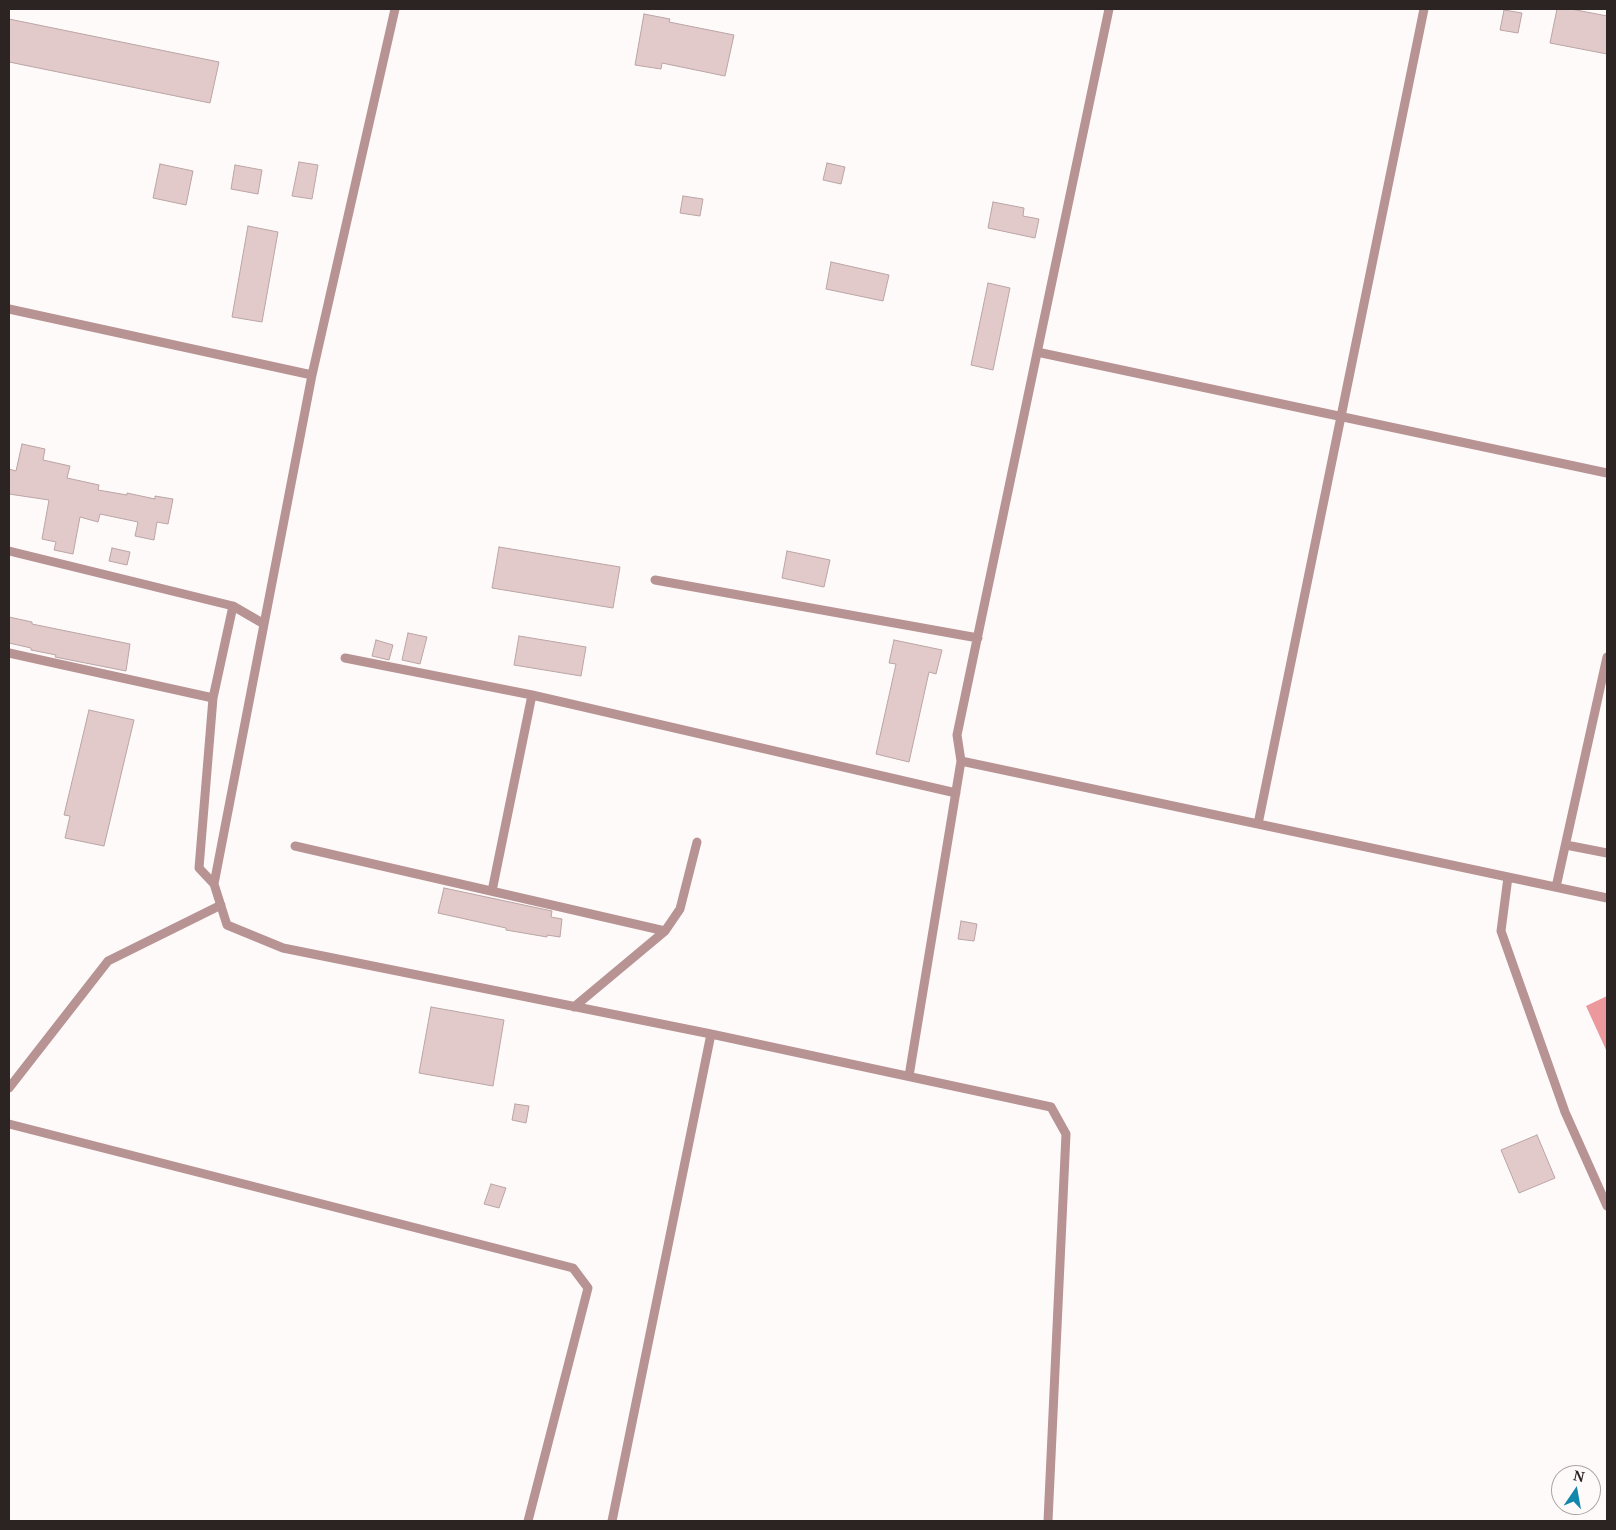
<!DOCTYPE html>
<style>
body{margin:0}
#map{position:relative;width:1616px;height:1530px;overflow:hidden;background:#fffafa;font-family:"Noto Serif",serif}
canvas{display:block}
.frame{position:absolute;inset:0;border:10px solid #2c2323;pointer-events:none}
.north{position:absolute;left:1551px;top:1465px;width:50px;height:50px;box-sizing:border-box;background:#fffafa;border:1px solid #aba4a4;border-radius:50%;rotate:12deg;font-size:14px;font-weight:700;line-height:20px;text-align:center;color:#2c2323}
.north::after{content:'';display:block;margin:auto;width:18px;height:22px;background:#1087ab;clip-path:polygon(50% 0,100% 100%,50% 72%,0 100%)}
</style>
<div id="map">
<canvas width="1616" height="1530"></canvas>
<div class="frame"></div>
<div class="north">N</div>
</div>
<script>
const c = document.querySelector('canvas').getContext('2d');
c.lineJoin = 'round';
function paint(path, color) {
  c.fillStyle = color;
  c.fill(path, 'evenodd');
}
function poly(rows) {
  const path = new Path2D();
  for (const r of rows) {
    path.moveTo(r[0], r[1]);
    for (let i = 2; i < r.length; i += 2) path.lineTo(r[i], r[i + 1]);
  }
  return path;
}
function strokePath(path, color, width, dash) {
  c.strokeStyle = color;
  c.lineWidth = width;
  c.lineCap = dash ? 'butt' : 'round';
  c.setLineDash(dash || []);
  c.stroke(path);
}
const water = poly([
 [1607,996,1607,1052,1586,1006]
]);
const building = poly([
 [1557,9,1571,9,1607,16,1607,54,1550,43,1557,9],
 [1504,10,1522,13,1518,33,1500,30,1504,10],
 [644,14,670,19,669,22,734,35,725,76,662,63,661,69,635,65,644,14],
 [9,19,219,62,210,103,9,62,9,19],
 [299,162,318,165,312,199,292,196,299,162],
 [827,163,845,167,841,184,823,180,827,163],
 [160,164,193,171,186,205,153,198,160,164],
 [235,165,262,170,258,194,231,189,235,165],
 [683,196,703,199,700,216,680,213,683,196],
 [993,202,1024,208,1023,216,1039,219,1035,238,988,228,993,202],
 [248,226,278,232,262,322,232,317,248,226],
 [831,262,889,275,883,301,826,289,831,262],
 [988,283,1010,288,993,370,971,365,988,283],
 [22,444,45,449,43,460,70,466,67,478,99,485,98,490,127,495,127,493,155,499,155,496,173,499,168,524,157,522,154,540,135,536,138,522,100,514,98,522,80,517,73,554,54,550,56,542,42,539,49,500,9,494,9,469,16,471,22,444],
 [499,547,620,567,613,608,492,588,499,547],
 [112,548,130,552,127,565,109,561,112,548],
 [787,551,830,560,824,587,782,578,787,551],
 [9,617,32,622,32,624,130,644,126,671,55,657,56,655,31,650,31,648,9,643,9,617],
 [408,633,427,637,420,664,402,660,408,633],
 [519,636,586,647,581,676,514,665,519,636],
 [376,640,393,645,389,660,372,656,376,640],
 [894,640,942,650,936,674,929,672,909,762,876,754,896,664,889,663,894,640],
 [89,710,134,720,104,846,65,838,70,816,64,815,89,710],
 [444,888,552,911,551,917,562,919,560,937,547,935,547,937,506,930,506,928,438,913,444,888],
 [961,921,977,924,974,941,958,939,961,921],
 [431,1007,504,1020,493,1086,419,1073,431,1007],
 [515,1104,529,1106,526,1123,512,1120,515,1104],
 [1537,1135,1555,1178,1519,1193,1501,1150,1537,1135],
 [491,1184,506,1188,499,1208,484,1204,491,1184]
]);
const service = poly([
 [395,9,312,375,214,884,227,925,283,948,711,1034,1051,1107,1066,1134,1048,1521],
 [9,309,312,375],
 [1037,352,1607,473],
 [9,551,233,606,264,624],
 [655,580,978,638],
 [9,653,213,698,199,868,214,884],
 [345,658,532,695,956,793],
 [213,698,233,606],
 [961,761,957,735,1109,9],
 [1258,824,1424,9],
 [1566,845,1607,853],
 [295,846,665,931],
 [1508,877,1501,931,1565,1112,1607,1206],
 [1556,887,1607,657],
 [492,891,532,695],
 [574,1007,665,931,680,909,697,842],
 [909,1076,961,761,1607,898],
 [9,1088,108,961,221,905],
 [9,1124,573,1268,588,1288,528,1521],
 [612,1521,711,1034]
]);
paint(water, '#eb999d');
paint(building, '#e2caca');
strokePath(building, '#bba4a4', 1);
strokePath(service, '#b89394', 9);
</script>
